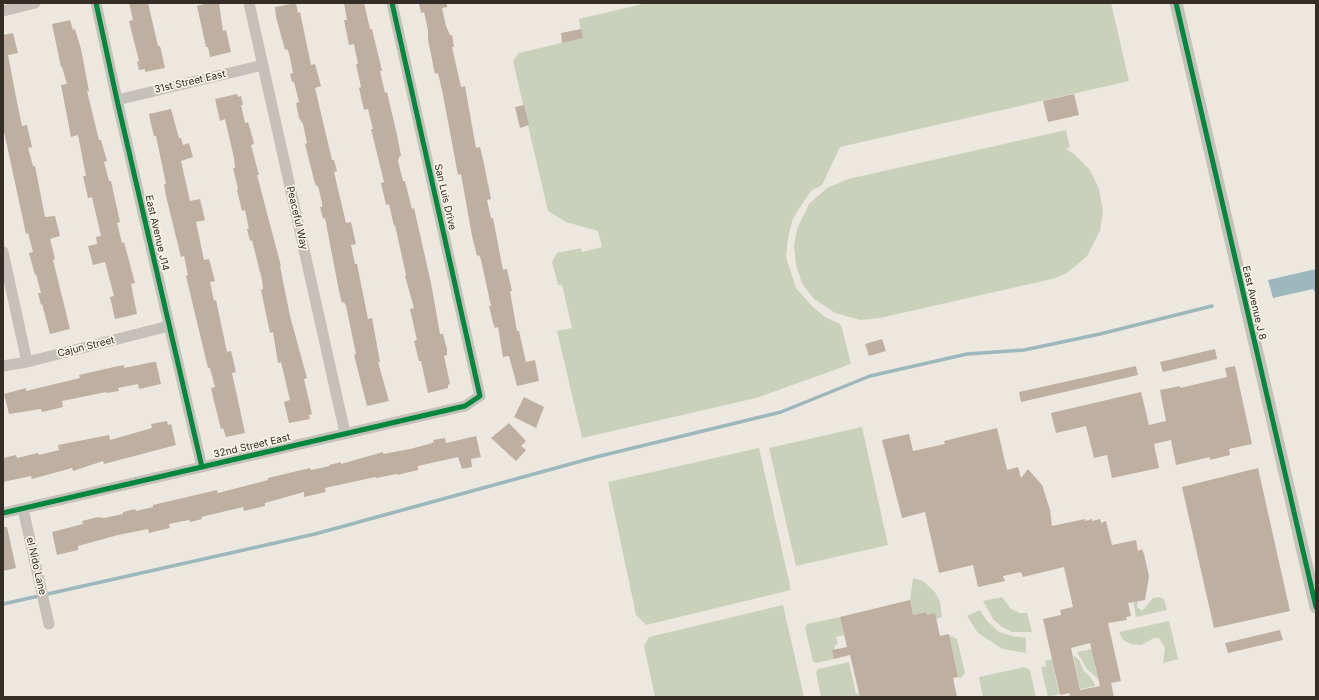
<!DOCTYPE html>
<style>
body{margin:0}
#map{position:relative;width:1319px;height:700px;overflow:hidden;background:#ece8df;font-family:Inter,sans-serif}
canvas{display:block}
.frame{position:absolute;inset:0;border:4px solid #352e27;pointer-events:none}
</style>
<div id="map">
<canvas width="1319" height="700"></canvas>
<div class="frame"></div>
</div>
<script>
const c = document.querySelector('canvas').getContext('2d');
c.lineJoin = 'round';
function paint(path, color) {
  c.fillStyle = color;
  c.fill(path, 'evenodd');
}
function poly(rows) {
  const path = new Path2D();
  for (const r of rows) {
    path.moveTo(r[0], r[1]);
    for (let i = 2; i < r.length; i += 2) path.lineTo(r[i], r[i + 1]);
  }
  return path;
}
function strokePath(path, color, width, dash) {
  c.strokeStyle = color;
  c.lineWidth = width;
  c.lineCap = dash ? 'butt' : 'round';
  c.setLineDash(dash || []);
  c.stroke(path);
}
function label(font, color, halo, rows, align = 'center') {
  c.font = font + ' Inter,sans-serif';
  c.lineWidth = 3.5;
  c.setLineDash([]);
  c.textBaseline = 'middle';
  c.strokeStyle = halo;
  c.fillStyle = color;
  for (const [text, x, y, turn = 0] of rows) {
    c.save();
    c.translate(x, y);
    c.rotate((+turn || 0) * Math.PI / 180);
    c.textAlign = isNaN(turn) ? turn : align;
    if (halo) c.strokeText(text, 0, 0);
    c.fillText(text, 0, 0);
    c.restore();
  }
}
const green = poly([
 [647,3,1111,3,1129,81,840,147,822,185,811,191,793,218,788,238,786,257,796,288,813,307,825,317,840,324,842,328,851,364,756,398,582,438,557,331,572,328,562,285,558,285,552,262,557,253,581,248,582,252,602,247,598,231,566,222,548,211,513,61,519,53,582,38,579,19],
 [1066,130,1070,147,1066,149,1074,154,1090,170,1099,189,1103,211,1100,231,1087,256,1067,273,1052,279,880,318,861,320,835,313,813,298,802,283,796,265,794,246,797,229,809,204,827,188,848,179],
 [862,427,888,545,796,566,769,448],
 [759,448,791,590,646,625,636,615,608,482],
 [913,578,923,581,935,592,940,602,942,617,936,619,927,615,926,612,913,615,910,600],
 [1002,597,1011,609,1020,613,1027,613,1032,632,1012,632,1002,627,993,619,983,601],
 [1159,597,1164,599,1167,610,1136,617,1133,602,1138,601,1137,607,1142,611,1153,598],
 [783,605,804,697,655,697,644,646,649,637],
 [980,610,987,621,999,632,1012,636,1026,638,1026,653,1003,649,978,633,967,616],
 [840,617,844,635,836,637,838,644,835,645,834,659,816,663,813,661,805,628,807,624],
 [1169,621,1178,659,1163,663,1165,648,1159,638,1154,638,1141,645,1131,644,1123,640,1119,632],
 [949,635,957,639,965,673,961,678,958,677],
 [1092,649,1098,679,1087,669,1077,652],
 [1073,655,1079,660,1084,671,1092,679,1095,686,1080,689],
 [1052,659,1059,694,1048,697,1041,667,1046,666,1045,661],
 [849,662,856,694,859,693,860,697,821,697,816,672,818,669],
 [1025,667,1030,670,1036,697,983,697,979,677]
]);
const water = poly([
 [1316,269,1316,294,1313,289,1273,298,1268,280]
]);
const stream = poly([
 [3,604,315,534,596,457,781,412,870,376,967,354,1024,350,1100,334,1212,306]
]);
const building = poly([
 [129,3,148,3,158,46,160,46,165,68,145,72,145,69,139,70,137,62,139,61,129,21,133,20],
 [209,3,219,3,223,31,226,30,231,52,210,57,208,47,206,47,197,6],
 [296,3,298,13,300,12,311,65,315,64,321,86,315,88,332,160,334,160,337,171,334,172,346,223,351,222,356,244,351,245,355,264,357,264,368,319,372,318,380,362,378,362,389,401,367,406,354,355,356,354,346,306,344,302,342,303,339,291,325,218,323,219,320,207,322,207,322,203,318,186,316,186,314,180,305,144,307,143,303,124,299,118,296,103,299,102,294,82,292,82,290,74,293,73,289,53,287,49,285,50,276,17,275,7],
 [344,3,364,3,370,29,372,29,382,71,380,71,385,93,387,92,397,135,401,156,399,157,398,161,403,181,405,181,412,209,414,208,431,283,440,334,443,334,447,349,447,355,444,356,450,384,448,385,448,388,428,393,421,361,419,361,414,341,417,340,410,309,414,308,405,276,406,275,395,225,394,226,389,204,386,205,381,183,384,182,371,129,373,129,368,109,364,110,359,88,361,87,356,64,358,64,354,44,349,45,344,20,347,20],
 [419,3,447,3,447,7,442,8,446,26,450,35,452,35,454,47,452,47,461,87,465,86,476,148,480,147,484,164,491,199,487,200,491,218,493,218,503,270,507,269,512,291,510,291,517,331,519,331,526,362,535,360,539,381,517,386,509,356,503,357,498,327,495,328,493,323,489,306,491,306,481,260,479,255,477,256,472,236,461,174,458,175,443,95,438,73,435,74,428,40,428,30,424,12,421,13],
 [70,20,73,30,75,29,81,49,89,91,87,91,99,140,101,140,107,161,104,162,109,181,111,181,120,222,117,223,122,243,124,242,135,283,131,284,137,314,115,319,110,297,114,296,105,262,93,265,88,246,97,244,96,237,101,236,92,197,88,198,83,176,86,176,78,135,71,137,61,85,67,84,62,67,61,67,52,24],
 [581,29,583,38,562,43,561,33],
 [13,33,18,53,8,55,16,97,22,126,27,125,32,147,28,148,33,166,35,166,45,217,55,216,60,236,50,239,55,259,53,260,70,329,50,334,42,304,41,305,38,293,41,293,36,274,35,275,29,253,33,252,28,233,26,234,3,127,3,35],
 [237,94,238,97,241,96,243,105,241,105,245,123,248,122,251,132,254,144,251,145,259,175,257,175,281,266,280,266,290,316,307,378,304,379,312,414,309,415,310,419,289,423,284,402,290,400,281,362,278,363,273,332,270,333,261,290,263,289,262,280,252,240,250,241,247,229,249,229,245,210,242,211,237,190,238,189,233,168,235,168,234,158,225,119,220,121,215,99],
 [1074,94,1079,115,1048,122,1043,101],
 [524,105,529,125,520,128,515,107],
 [171,109,179,138,181,138,183,145,189,143,193,157,181,161,190,201,200,199,205,220,196,222,204,260,209,259,215,281,210,282,214,301,216,300,227,352,231,351,236,372,232,373,245,433,226,437,223,428,221,429,214,401,211,388,215,387,210,368,208,368,196,318,186,276,188,275,184,256,181,257,166,196,164,184,166,184,156,136,154,136,151,124,149,114],
 [882,339,886,351,869,356,865,344],
 [1215,349,1217,359,1163,372,1160,362],
 [153,362,156,362,161,384,139,389,138,384,118,388,119,391,107,393,106,392,62,401,63,407,42,412,41,409,9,414,4,394,26,388,26,391,80,378,79,375,114,367,124,365,124,368],
 [1136,366,1138,375,1021,402,1019,392],
 [1235,366,1252,444,1229,449,1230,455,1210,460,1210,457,1176,465,1171,440,1154,444,1159,468,1112,478,1107,455,1094,458,1086,426,1056,433,1051,413,1141,392,1149,425,1166,421,1160,390,1180,386,1180,388,1227,377,1225,368],
 [524,397,544,407,536,428,514,417],
 [167,421,168,425,171,424,176,445,104,464,103,461,73,471,72,468,32,479,31,476,3,482,3,458,16,455,17,458,38,453,39,455,59,450,58,445,109,435,110,440,152,428,151,424],
 [509,423,526,441,521,446,526,450,516,461,491,438],
 [997,428,1007,470,1018,467,1021,478,1028,469,1042,485,1050,510,1052,526,1085,519,1085,521,1092,519,1092,521,1100,519,1101,523,1106,521,1112,545,1136,540,1138,551,1142,549,1144,554,1149,576,1145,600,1128,603,1131,616,1126,617,1127,620,1108,623,1121,681,1111,683,1114,697,1069,697,1070,693,1060,695,1043,619,1061,615,1060,610,1073,607,1064,567,1023,577,1021,572,1003,576,1005,581,978,587,973,565,939,573,925,512,902,518,882,440,909,434,913,451,945,444,944,441],
 [1090,643,1100,686,1080,690,1071,648],
 [476,436,481,457,471,459,472,467,462,469,458,457,418,466,418,470,397,475,397,474,376,478,376,477,366,479,325,488,326,492,304,497,304,492,265,503,265,506,244,511,243,507,201,517,202,519,190,522,189,520,169,524,170,528,149,533,148,529,118,535,78,546,78,550,57,555,52,532,83,524,82,521,98,517,104,518,123,514,123,512,135,509,136,511,153,507,153,505,217,490,218,493,222,492,268,480,268,478,310,468,311,470,330,466,329,465,341,462,341,464,383,452,383,454,410,449,429,444,434,442,433,440,445,438,446,443],
 [1258,468,1290,611,1214,628,1182,487],
 [3,527,7,527,16,568,3,571],
 [910,600,913,615,926,612,927,615,935,613,940,636,949,634,958,677,953,678,957,697,860,697,850,655,834,659,832,650,847,647,840,617],
 [1280,630,1283,640,1228,653,1225,643]
]);
const minor = poly([
 [96,3,117,100,202,467],
 [249,3,345,433],
 [3,11,35,3],
 [117,100,263,65],
 [3,252,27,362],
 [3,366,27,362,169,326],
 [23,509,49,624],
 [3,513,465,406,480,396,392,3]
]);
const tertiary = poly([
 [1176,3,1316,607]
]);
const cycleway = poly([
 [96,3,117,100,202,467],
 [1176,3,1316,607],
 [3,513,465,406,480,396,392,3]
]);
const streetNames = [
 ["31st Street East",190,82,-13],
 ["San Luis Drive",445,197,77],
 ["Peaceful Way",297,218,77],
 ["East Avenue J14",157,233,77],
 ["East Avenue J 8",1254,303,77],
 ["Cajun Street",86,347,-14],
 ["32nd Street East",252,446,-13],
 ["el Nido Lane",36,566,77]
];
paint(green, '#cad1ba');
paint(water, '#9cb8bc');
strokePath(stream, '#9cb8bc', 3.5);
paint(building, '#bfafa1');
strokePath(minor, '#c5c0b9', 11);
strokePath(tertiary, '#c5c0b9', 13);
strokePath(cycleway, '#00873e', 5);
label('10px', '#352e27', '#f9f3e7', streetNames);
</script>
